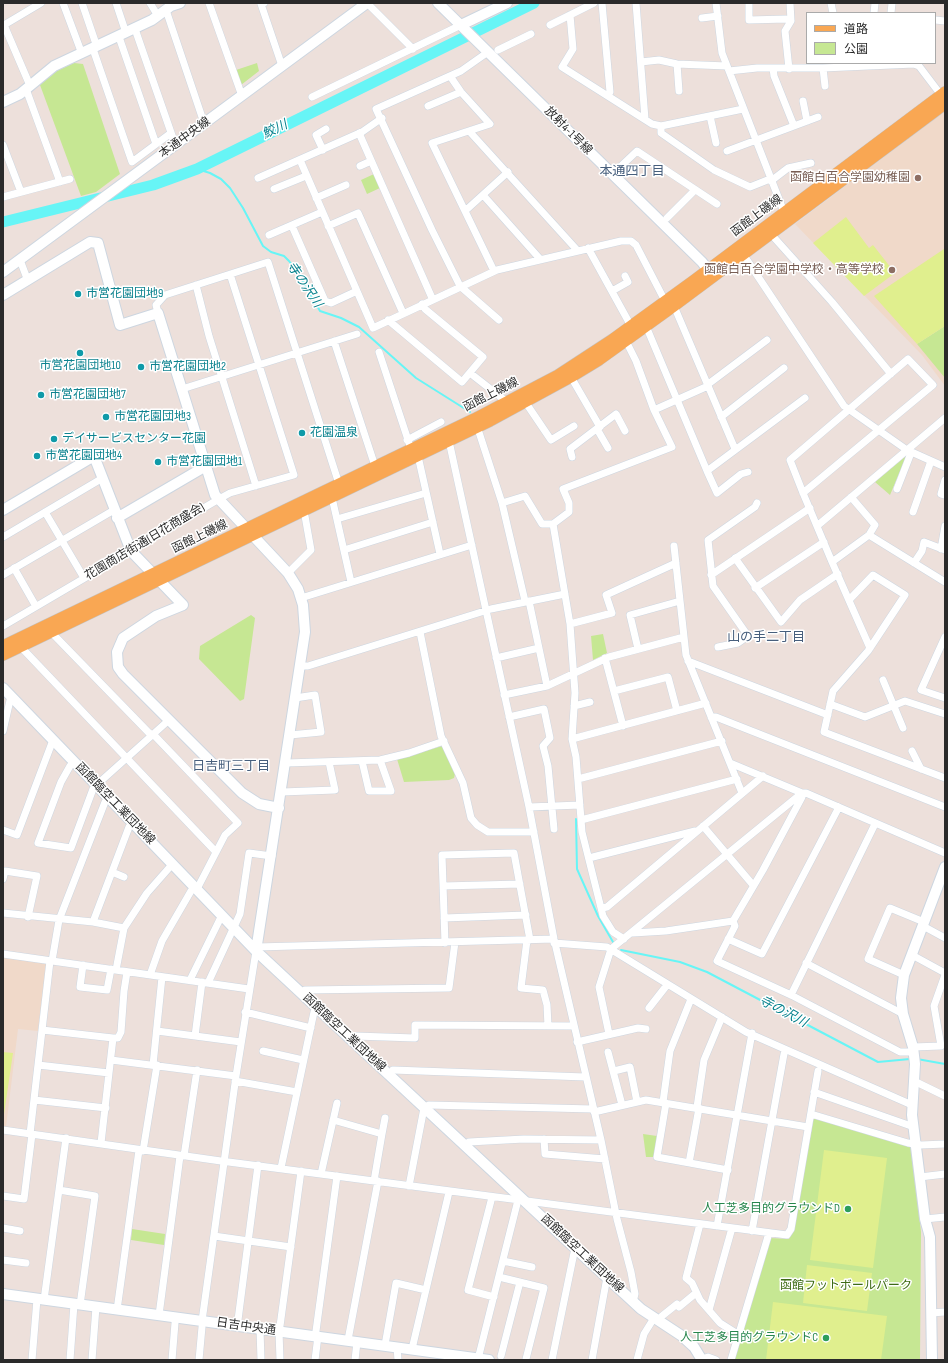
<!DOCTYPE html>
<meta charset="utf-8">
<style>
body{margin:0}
#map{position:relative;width:948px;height:1363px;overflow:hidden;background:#ede0db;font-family:"Sofia Sans Condensed","Noto Sans JP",sans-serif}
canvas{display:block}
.frame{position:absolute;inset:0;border:4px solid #2a2a2a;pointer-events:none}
.legend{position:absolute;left:806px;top:12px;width:130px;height:52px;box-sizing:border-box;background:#fff;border:1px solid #aaa;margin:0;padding:5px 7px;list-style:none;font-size:12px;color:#2a2a2a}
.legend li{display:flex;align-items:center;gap:8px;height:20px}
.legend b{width:20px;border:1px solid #aaa}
</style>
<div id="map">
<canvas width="948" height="1363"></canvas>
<div class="frame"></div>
<ul class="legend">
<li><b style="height:5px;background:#f9a753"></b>道路</li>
<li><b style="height:11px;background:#c6e793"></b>公園</li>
</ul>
</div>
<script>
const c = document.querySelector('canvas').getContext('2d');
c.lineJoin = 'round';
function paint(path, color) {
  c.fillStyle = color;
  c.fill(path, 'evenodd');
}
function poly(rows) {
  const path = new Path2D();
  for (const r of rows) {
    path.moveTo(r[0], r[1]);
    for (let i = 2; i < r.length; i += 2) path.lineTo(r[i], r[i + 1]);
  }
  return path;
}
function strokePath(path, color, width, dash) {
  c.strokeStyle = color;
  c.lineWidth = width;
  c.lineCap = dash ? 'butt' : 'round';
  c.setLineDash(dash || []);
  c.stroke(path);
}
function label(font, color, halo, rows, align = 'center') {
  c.font = font + ' "Sofia Sans Condensed","Noto Sans JP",sans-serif';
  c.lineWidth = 3;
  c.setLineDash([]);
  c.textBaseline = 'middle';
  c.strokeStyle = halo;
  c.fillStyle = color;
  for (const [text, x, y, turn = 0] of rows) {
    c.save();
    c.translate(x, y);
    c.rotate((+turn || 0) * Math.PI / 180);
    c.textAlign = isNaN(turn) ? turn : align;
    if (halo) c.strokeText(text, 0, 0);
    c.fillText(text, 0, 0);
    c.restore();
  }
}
const education = poly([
 [945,111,945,386,922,355,795,224],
 [3,957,46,964,38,1031,18,1029,6,1127,3,1126]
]);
const green = poly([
 [74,63,83,64,120,174,96,192,81,196,40,85,54,72],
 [257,63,259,71,241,85,236,70],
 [374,174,380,188,367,194,361,180],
 [945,326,945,378,917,344],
 [907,455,890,495,875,482],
 [251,615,255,618,244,699,240,701,199,659,200,646],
 [603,634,607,653,593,660,591,636],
 [442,746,455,774,454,778,449,780,404,782,397,759],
 [814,1116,912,1146,921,1232,920,1360,734,1360,769,1238,789,1239,793,1230],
 [643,1134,657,1136,654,1157,646,1157],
 [132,1229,165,1234,164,1245,131,1240]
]);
const pitch = poly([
 [846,217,869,248,873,245,895,273,864,296,813,243],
 [944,249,945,326,917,344,874,296],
 [3,1052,13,1053,3,1121],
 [824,1150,887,1158,873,1268,810,1260],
 [807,1265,872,1273,867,1311,803,1303],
 [773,1302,887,1316,881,1360,766,1360]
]);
const stream = poly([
 [197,169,210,173,221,179,230,188,243,208,263,246,271,252,284,256,289,261,298,273,320,311,341,318,359,327,416,378,470,412],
 [576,819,577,869,598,916,613,942],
 [621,950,680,962,707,972,878,1062,910,1059],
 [917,1059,945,1064]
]);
const river = poly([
 [3,222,153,185,197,169,534,3]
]);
const street = poly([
 [63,3,82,54],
 [82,3,97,47],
 [116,3,126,33],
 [150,3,158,16],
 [209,3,242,96],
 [264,3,261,4,282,66],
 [367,3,413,49],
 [602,3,610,92,608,96],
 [636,3,645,119],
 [716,3,722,53,784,212],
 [749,3,749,20,786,19,791,21],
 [831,3,833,13],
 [166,10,204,123],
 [874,13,875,3],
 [891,13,892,3],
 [570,15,573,49,562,67,652,124,661,126,743,109],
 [702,18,718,16],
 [935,20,945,21],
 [550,25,594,3],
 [135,29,175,144],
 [119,37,156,144],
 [93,49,132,162,171,133],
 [498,50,531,34],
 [488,52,461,71,376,109,432,230,460,286,499,320],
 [641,62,659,60,677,64,727,66],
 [677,64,679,91],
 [773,68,774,76,794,126],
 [823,68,825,86],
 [789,69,785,31,791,21,790,3],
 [729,71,757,68,823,68,914,64,919,66,938,91],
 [450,76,461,92,490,124,432,143,494,271],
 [28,81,4,25,41,3],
 [26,89,60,182],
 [312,97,461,25],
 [803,101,807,121],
 [428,106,461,92],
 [710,116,716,143],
 [661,126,661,133,714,170,750,187,770,179],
 [470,132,577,250],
 [359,133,432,298],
 [3,145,21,192],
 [323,150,316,135,326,129],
 [727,151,818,117],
 [300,160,373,328,497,270,621,241,631,241,636,245,665,301],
 [360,166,371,161],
 [618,169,637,151,717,204],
 [258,178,362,132,382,118],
 [771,181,788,168,811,163],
 [274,189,306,176],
 [483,195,540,259],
 [3,197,70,179],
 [316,198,346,185],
 [465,211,508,172],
 [667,218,695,190],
 [292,226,325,301,331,303,357,291],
 [328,226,358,213,403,313],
 [770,233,832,302,891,374],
 [269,235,322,212],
 [588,248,631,326],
 [743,254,844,406,907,450,945,467],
 [20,260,28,281],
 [196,285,209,336,256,486],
 [612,291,628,282,625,276],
 [674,306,735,449],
 [158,313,156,305,165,295,268,262,339,484],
 [388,320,462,382,483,357,425,309,422,304],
 [646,326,707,471],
 [334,341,375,466],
 [379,352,411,449],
 [470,373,507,402],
 [571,377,600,427],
 [707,385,767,340],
 [182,389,357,334],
 [526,403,551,440,574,426],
 [654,410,708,386],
 [721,417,784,368],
 [476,423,502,503,525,601],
 [597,429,608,448],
 [407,440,441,422],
 [449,441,529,807,554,939,601,1140,617,1219,631,1272,635,1294,633,1302],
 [418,456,440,554],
 [572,457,570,449,616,414,625,431],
 [748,472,741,474,717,493,707,471,805,398],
 [945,480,941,494,945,495],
 [897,489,911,453],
 [803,493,933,385,908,359,790,460,803,493,832,562,870,648],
 [333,502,351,582],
 [502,503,525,496,542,524,553,524,569,512,569,503,563,489,672,447,654,410,636,361,626,341],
 [45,512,84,578],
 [913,512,931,461],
 [337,519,426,493],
 [553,524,570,624,575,693,572,739,576,757,582,832,603,916,613,932,624,939],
 [817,526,945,418],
 [869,535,945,582],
 [3,537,101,479],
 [674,546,686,655,742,793],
 [941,549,945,526],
 [344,550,433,522],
 [735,558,781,622,800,600,838,574],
 [832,562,869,535,875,525,851,497],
 [914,563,922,551,924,542,945,550],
 [14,568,34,603],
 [291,570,311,550,305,516],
 [3,575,114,510],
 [711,575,810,508],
 [755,588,824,542],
 [301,598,472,545],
 [849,600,873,575,905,595,868,651,833,691,824,732,945,778],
 [529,601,547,686],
 [570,624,612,613,606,595,676,563],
 [3,626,219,499,230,493,294,475,230,274],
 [51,632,151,735],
 [420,632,441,736,463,783,471,818,477,825,488,832,534,832],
 [945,637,921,690,945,698],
 [20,646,216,852],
 [718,647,738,643,748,636,713,586,708,540,755,507,757,503],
 [638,649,630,615,680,601],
 [496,658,539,648],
 [605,658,623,726],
 [688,661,828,715],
 [300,666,308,666,491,609,565,594],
 [883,680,903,728],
 [614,691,668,677,677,711],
 [504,695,547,686,609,657,684,637],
 [830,704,865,717,905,701,945,714],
 [574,706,590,702],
 [509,717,544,709,550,738,543,746,548,766,554,829],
 [711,717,716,717,945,807],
 [3,731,11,696],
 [153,734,238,823,225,835,197,889],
 [290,735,321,732,315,695,295,698],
 [572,739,706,703],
 [912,751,921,769],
 [362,761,369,791,391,791,380,760],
 [286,763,380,760,409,753,444,741],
 [730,763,802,793,806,793,945,853],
 [70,766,61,782,38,843,71,848,93,789],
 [578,779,722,741],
 [101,781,169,720],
 [282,792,335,790,329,762],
 [802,793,802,797,763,870,733,921,735,926,717,961,791,995,900,1052,914,1052],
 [529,807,580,805],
 [581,820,737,779],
 [703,826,753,885],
 [3,830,17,835,53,740],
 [589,858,695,831],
 [112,872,124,877],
 [3,879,5,871,37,876,28,917],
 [443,886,520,884],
 [602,908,607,907,763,776],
 [3,913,93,922,124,928],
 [444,918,526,915],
 [93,922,129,827],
 [923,926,945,938],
 [633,933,666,931,733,921],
 [728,939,762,954,839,807],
 [527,940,521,988,543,990,547,1005,548,1026],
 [445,943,442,855,514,853,530,940],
 [554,943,607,947,746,1032,912,1105],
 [257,947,554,939],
 [3,954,249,989],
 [912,955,945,973],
 [52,961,59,920,105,802],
 [806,963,903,1014],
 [83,965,80,987,107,990,111,969],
 [116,970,124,928,147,893,169,868],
 [150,975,162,941,191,891],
 [904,975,868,959,890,908,924,922],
 [190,980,222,915],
 [208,983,240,914,249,853,272,856],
 [305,990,449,988,455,942],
 [791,995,875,824],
 [649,1008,667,985],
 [245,1012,311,1028],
 [42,1030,113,1038,101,1143],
 [157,1031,241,1042],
 [609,1034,599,987,611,949,802,793],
 [195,1036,202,982],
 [355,1036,415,1038,415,1025,573,1026],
 [113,1038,118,1038,121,1032,124,991,127,972],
 [577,1042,638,1028,646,1029],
 [913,1047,941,1046,934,1006,945,975],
 [263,1051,303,1060],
 [608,1052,622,1105],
 [111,1060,236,1076],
 [38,1065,109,1073],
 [153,1065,162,977],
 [393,1070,585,1077],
 [614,1071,630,1067,637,1102],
 [235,1081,297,1092],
 [914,1081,945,1096],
 [814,1092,914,1127],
 [34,1100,106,1108],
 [663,1102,670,1051,691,999],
 [666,1103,657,1157,728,1170],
 [429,1105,593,1109],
 [697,1107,704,1060,722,1017],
 [594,1112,646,1100,808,1127],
 [811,1114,908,1143,921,1145,945,1144],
 [333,1120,382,1134,374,1181],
 [3,1130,221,1161,787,1235,791,1229,818,1071],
 [30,1134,50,961],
 [382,1134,385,1118],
 [544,1139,545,1154,605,1159],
 [469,1142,524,1139,601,1140],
 [143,1151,157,1065],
 [184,1156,197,1070],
 [689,1163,699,1108],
 [281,1168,314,1012],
 [321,1174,337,1103],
 [920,1177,945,1174],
 [409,1186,424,1108],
 [59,1190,95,1196,80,1305],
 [3,1196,24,1199,32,1134],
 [492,1197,468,1290,494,1297],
 [925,1219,945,1217],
 [700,1224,686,1278,692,1283,700,1300,720,1323,739,1335],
 [717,1226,752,1033],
 [3,1228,20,1231],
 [752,1231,784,1054],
 [214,1236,291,1247],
 [3,1260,26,1263],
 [503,1261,532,1267],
 [499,1277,544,1288,526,1359],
 [44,1300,66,1138],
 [117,1310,139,1150],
 [709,1310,732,1228],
 [931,1313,945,1312],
 [159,1315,180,1156],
 [662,1316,677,1304,679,1307,696,1293],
 [238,1320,258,1165],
 [202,1321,236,1076,256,951],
 [280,1326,301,1171],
 [260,1329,261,1360],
 [279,1331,280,1360],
 [316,1331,337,1176],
 [348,1340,378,1181],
 [385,1345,396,1283,426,1290],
 [397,1347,398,1360],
 [412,1349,449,1192],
 [501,1356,520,1282],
 [478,1359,518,1200],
 [702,1359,708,1357,716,1360],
 [32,1360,37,1299],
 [70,1360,74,1304],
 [92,1360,96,1307],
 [172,1360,175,1323],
 [199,1360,202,1327],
 [315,1360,318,1336],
 [355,1360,357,1342],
 [552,1360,575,1248],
 [592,1360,607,1277],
 [637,1360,644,1334,654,1318],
 [731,1360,769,1233]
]);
const secondary = poly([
 [438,3,702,262,712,275],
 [461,25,507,3],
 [3,102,20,94,54,66,152,20,171,6,180,3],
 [3,272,367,3],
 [3,295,90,242,98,243,120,325,158,313,215,495,288,573,298,589,303,605,305,632,256,951],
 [3,510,94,456,131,551,183,605,156,616,123,638,117,652,118,667,123,674,242,793,259,804,279,808],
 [117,518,206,466],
 [3,688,256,951,575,1248,641,1309,682,1336,694,1347,702,1360],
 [3,1294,489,1360],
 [932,1360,930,1237,925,1219,912,1115,915,1064,913,1047,903,1014,901,998,904,975,945,867]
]);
const primary = poly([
 [3,646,474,419,558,375,613,339,693,281,945,92],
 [3,655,490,421,571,377,599,360,674,306,945,104]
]);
const markers = [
 [918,178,4,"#8d6e63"],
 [892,270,4,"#8d6e63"],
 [78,294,4,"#0f9aa8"],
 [80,353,4,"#0f9aa8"],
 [141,367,4,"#0f9aa8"],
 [41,395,4,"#0f9aa8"],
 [106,417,4,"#0f9aa8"],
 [302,433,4,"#0f9aa8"],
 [54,439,4,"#0f9aa8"],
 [37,456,4,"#0f9aa8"],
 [158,462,4,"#0f9aa8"],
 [848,1209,4,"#2e9e5b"],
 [826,1338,4,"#2e9e5b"]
];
const streetNames = [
 ["放射4-1号線",568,131,45],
 ["本通中央線",185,138,-36],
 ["函館上磯線",757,216,-37],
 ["函館上磯線",491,395,-27],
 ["函館上磯線",200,537,-26],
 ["花園商店街通(日花商盛会)",145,542,-31],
 ["函館臨空工業団地線",115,804,46],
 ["函館臨空工業団地線",344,1033,43],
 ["函館臨空工業団地線",582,1254,43],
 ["日吉中央通",246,1327,8]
];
const educationNames = [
 ["函館白百合学園幼稚園",910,178],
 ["函館白百合学園中学校・高等学校",884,270]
];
const cultureNames = [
 ["市営花園団地9",86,294],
 ["市営花園団地10",80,366,"center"],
 ["市営花園団地2",149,367],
 ["市営花園団地7",49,395],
 ["市営花園団地3",114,417],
 ["花園温泉",310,433],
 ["デイサービスセンター花園",62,439],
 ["市営花園団地4",45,456],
 ["市営花園団地1",166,462]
];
const leisureNames = [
 ["人工芝多目的グラウンドD",840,1209],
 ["人工芝多目的グラウンドC",818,1338]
];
const parkNames = [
 ["函館フットボールパーク",846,1286]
];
const waterNames = [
 ["鮫川",275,130,-26],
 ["寺の沢川",304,285,56],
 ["寺の沢川",783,1012,28]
];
const neighbourhoodNames = [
 ["本通四丁目",632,172],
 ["山の手二丁目",766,638],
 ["日吉町三丁目",231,767]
];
paint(education, '#f0d9c9');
paint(green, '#c6e793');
paint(pitch, '#e0ef8e');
strokePath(stream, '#67f5f6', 2);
strokePath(river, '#67f5f6', 11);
strokePath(street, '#cdd6e0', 8);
strokePath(secondary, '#cdd6e0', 12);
strokePath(primary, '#c3c3c3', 12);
strokePath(street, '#fff', 7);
strokePath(secondary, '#fff', 10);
strokePath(primary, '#f9a753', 11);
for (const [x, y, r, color] of markers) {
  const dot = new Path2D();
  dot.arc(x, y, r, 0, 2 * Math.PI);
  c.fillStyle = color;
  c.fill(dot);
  strokePath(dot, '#fff', 1.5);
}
label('12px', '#2a2a2a', '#fff', streetNames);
label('12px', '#785e54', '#fff', educationNames, 'right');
label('12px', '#0d838f', '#fff', cultureNames, 'left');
label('12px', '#27864d', '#fff', leisureNames, 'right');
label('12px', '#3e6b15', '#fff', parkNames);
label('italic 13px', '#07828d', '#fff', waterNames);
label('13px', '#475f7d', '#fff', neighbourhoodNames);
</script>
